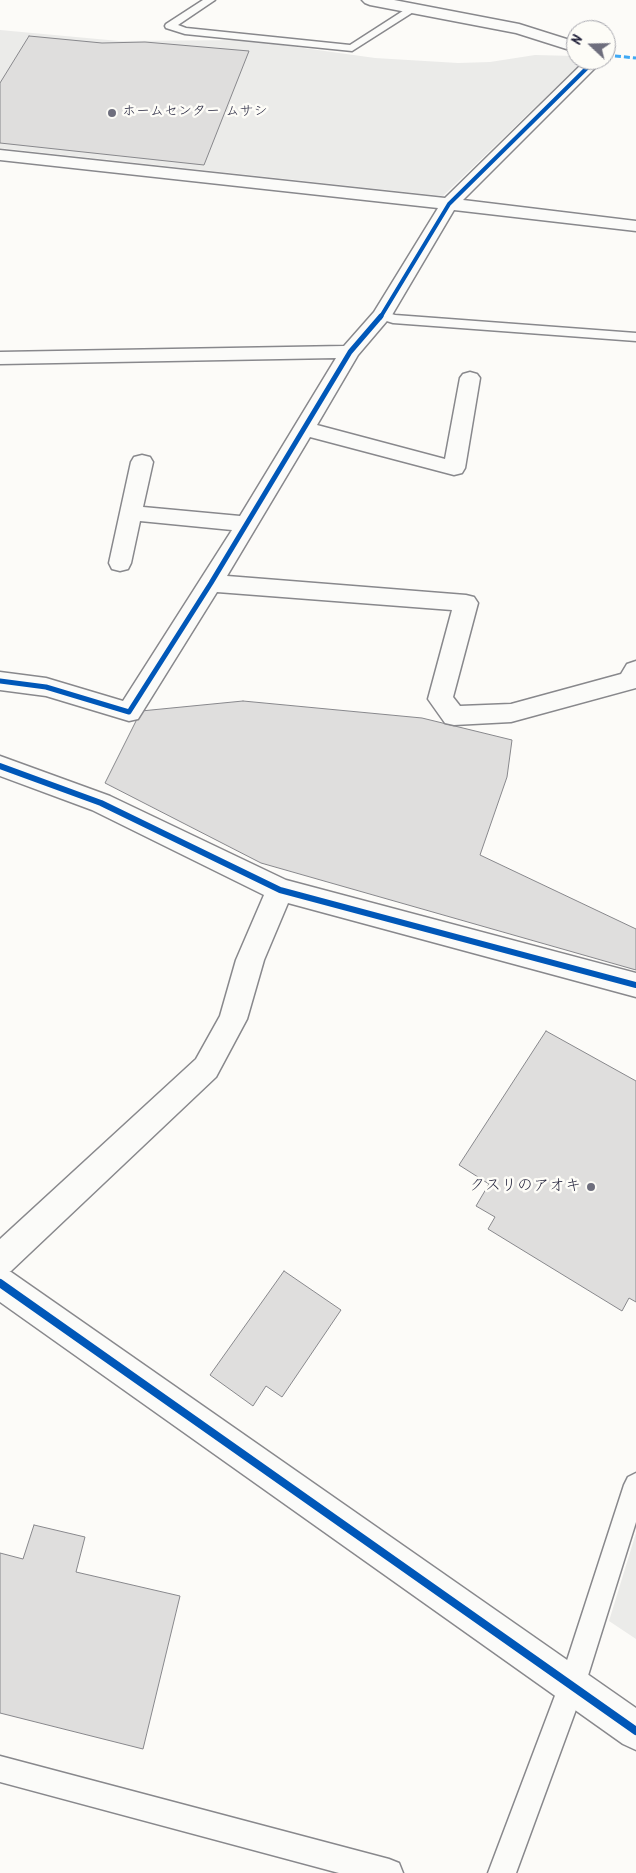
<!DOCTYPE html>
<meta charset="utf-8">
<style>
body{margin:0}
#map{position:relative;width:636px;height:1873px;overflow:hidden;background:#fcfbf8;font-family:Kalam,sans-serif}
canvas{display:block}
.north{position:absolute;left:566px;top:20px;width:50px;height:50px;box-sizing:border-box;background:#fdfcf7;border:1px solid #a5a5ac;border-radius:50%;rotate:291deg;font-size:14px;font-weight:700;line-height:20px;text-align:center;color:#22223b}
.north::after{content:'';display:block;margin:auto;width:18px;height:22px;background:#6e6e7d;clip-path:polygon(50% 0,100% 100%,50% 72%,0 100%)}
</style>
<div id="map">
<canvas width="636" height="1873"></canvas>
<div class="north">N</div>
</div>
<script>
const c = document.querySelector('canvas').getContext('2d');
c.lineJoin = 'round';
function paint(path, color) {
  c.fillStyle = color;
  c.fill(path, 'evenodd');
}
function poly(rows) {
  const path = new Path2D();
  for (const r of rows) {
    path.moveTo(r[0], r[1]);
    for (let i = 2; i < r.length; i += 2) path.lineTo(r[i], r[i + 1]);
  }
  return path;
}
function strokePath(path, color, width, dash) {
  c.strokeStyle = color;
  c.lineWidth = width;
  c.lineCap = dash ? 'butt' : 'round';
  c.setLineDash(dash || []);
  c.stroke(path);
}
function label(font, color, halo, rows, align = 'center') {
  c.font = font + ' Kalam,"Klee One",sans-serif';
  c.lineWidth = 5;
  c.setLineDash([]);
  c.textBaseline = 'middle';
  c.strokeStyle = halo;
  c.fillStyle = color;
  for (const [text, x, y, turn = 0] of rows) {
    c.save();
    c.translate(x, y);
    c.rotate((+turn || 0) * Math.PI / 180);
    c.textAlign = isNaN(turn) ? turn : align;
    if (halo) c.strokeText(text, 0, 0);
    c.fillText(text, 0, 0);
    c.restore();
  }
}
const built = poly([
 [0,30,119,41,246,40,375,58,458,63,490,62,535,55,575,56,576,60,581,63,443,196,0,148],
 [636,1533,636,1639,609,1621]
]);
const building = poly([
 [29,36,102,43,145,42,249,51,204,165,0,143,0,83,29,36],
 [243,701,422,718,512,740,507,777,480,855,636,929,636,970,261,863,105,783,141,711,243,701],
 [546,1031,636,1081,636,1302,629,1298,622,1311,488,1229,495,1217,476,1206,489,1184,459,1165,546,1031],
 [284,1271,341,1310,282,1397,266,1386,253,1406,210,1375,284,1271],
 [34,1525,85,1537,76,1572,180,1596,143,1749,0,1713,0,1553,23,1559,34,1525]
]);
const service = poly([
 [203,0,215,0,178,25,186,28,350,45,409,7,413,6,418,9,352,51,185,34,166,28,165,26,166,24,203,0],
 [382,311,395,315,636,333,636,341,393,323,377,318,375,315,382,311],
 [636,1473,636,1522,585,1685,516,1873,488,1873,559,1685,624,1485,628,1477,636,1473],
 [0,1756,389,1859,399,1863,403,1873,339,1873,0,1782,0,1756]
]);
const minor = poly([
 [362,0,394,0,519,24,576,42,576,52,516,33,370,5,365,3,362,0],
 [586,60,603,60,463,200,636,221,636,231,454,210,392,315,358,355,317,425,445,459,460,378,463,374,470,372,477,374,480,378,465,468,462,473,454,475,310,437,227,576,466,595,474,597,478,603,453,697,460,706,511,704,621,674,627,664,636,661,636,688,511,722,454,725,445,723,428,699,452,610,217,592,138,719,129,721,46,696,0,690,0,672,46,678,123,701,232,530,140,521,131,563,128,569,120,571,112,569,109,563,131,462,134,457,142,455,150,457,153,462,143,507,240,516,336,358,0,364,0,352,344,346,374,312,438,208,0,160,0,150,445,198,586,60],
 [0,756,110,796,286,880,636,973,636,997,288,903,264,960,247,1019,216,1077,11,1271,0,1275,0,1239,196,1059,220,1016,236,960,264,895,92,810,0,776,0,756]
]);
const tertiary = poly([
 [0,1267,11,1272,636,1708,636,1750,623,1744,0,1302,0,1267]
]);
const quiet = poly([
 [606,55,636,58]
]);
const cyclewayFar3 = poly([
 [380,318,449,204,595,60]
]);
const cyclewayFar2 = poly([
 [0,681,46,687,129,712,211,583,350,352,381,316]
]);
const cyclewayFar1 = poly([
 [0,766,101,803,280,890,636,985]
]);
const cycleway = poly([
 [0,1283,636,1731]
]);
const markers = [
 [112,113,5,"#6e6e7d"],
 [591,1187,5,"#6e6e7d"]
];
const farPoinames = [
 ["ホームセンター ムサシ",122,113]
];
const poiNames = [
 ["クスリのアオキ",581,1187]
];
paint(built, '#ebebe9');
paint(building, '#dfdedd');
strokePath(building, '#88888c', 1);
strokePath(service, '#88888c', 3);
strokePath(minor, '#88888c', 3);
strokePath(tertiary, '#88888c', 3);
paint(service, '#fbfbf9');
paint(minor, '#fbfbf9');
paint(tertiary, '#fbfbf9');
strokePath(quiet, '#3fa9f5', 3, [6, 3]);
strokePath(cyclewayFar3, '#0057b8', 4);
strokePath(cyclewayFar2, '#0057b8', 5);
strokePath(cyclewayFar1, '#0057b8', 6);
strokePath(cycleway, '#0057b8', 8);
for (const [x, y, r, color] of markers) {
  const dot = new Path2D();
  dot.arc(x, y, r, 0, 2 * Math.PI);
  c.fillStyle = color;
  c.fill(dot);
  strokePath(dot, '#fdfcf7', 2);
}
label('14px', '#22223b', '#fdfcf7', farPoinames, 'left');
label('16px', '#22223b', '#fdfcf7', poiNames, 'right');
</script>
